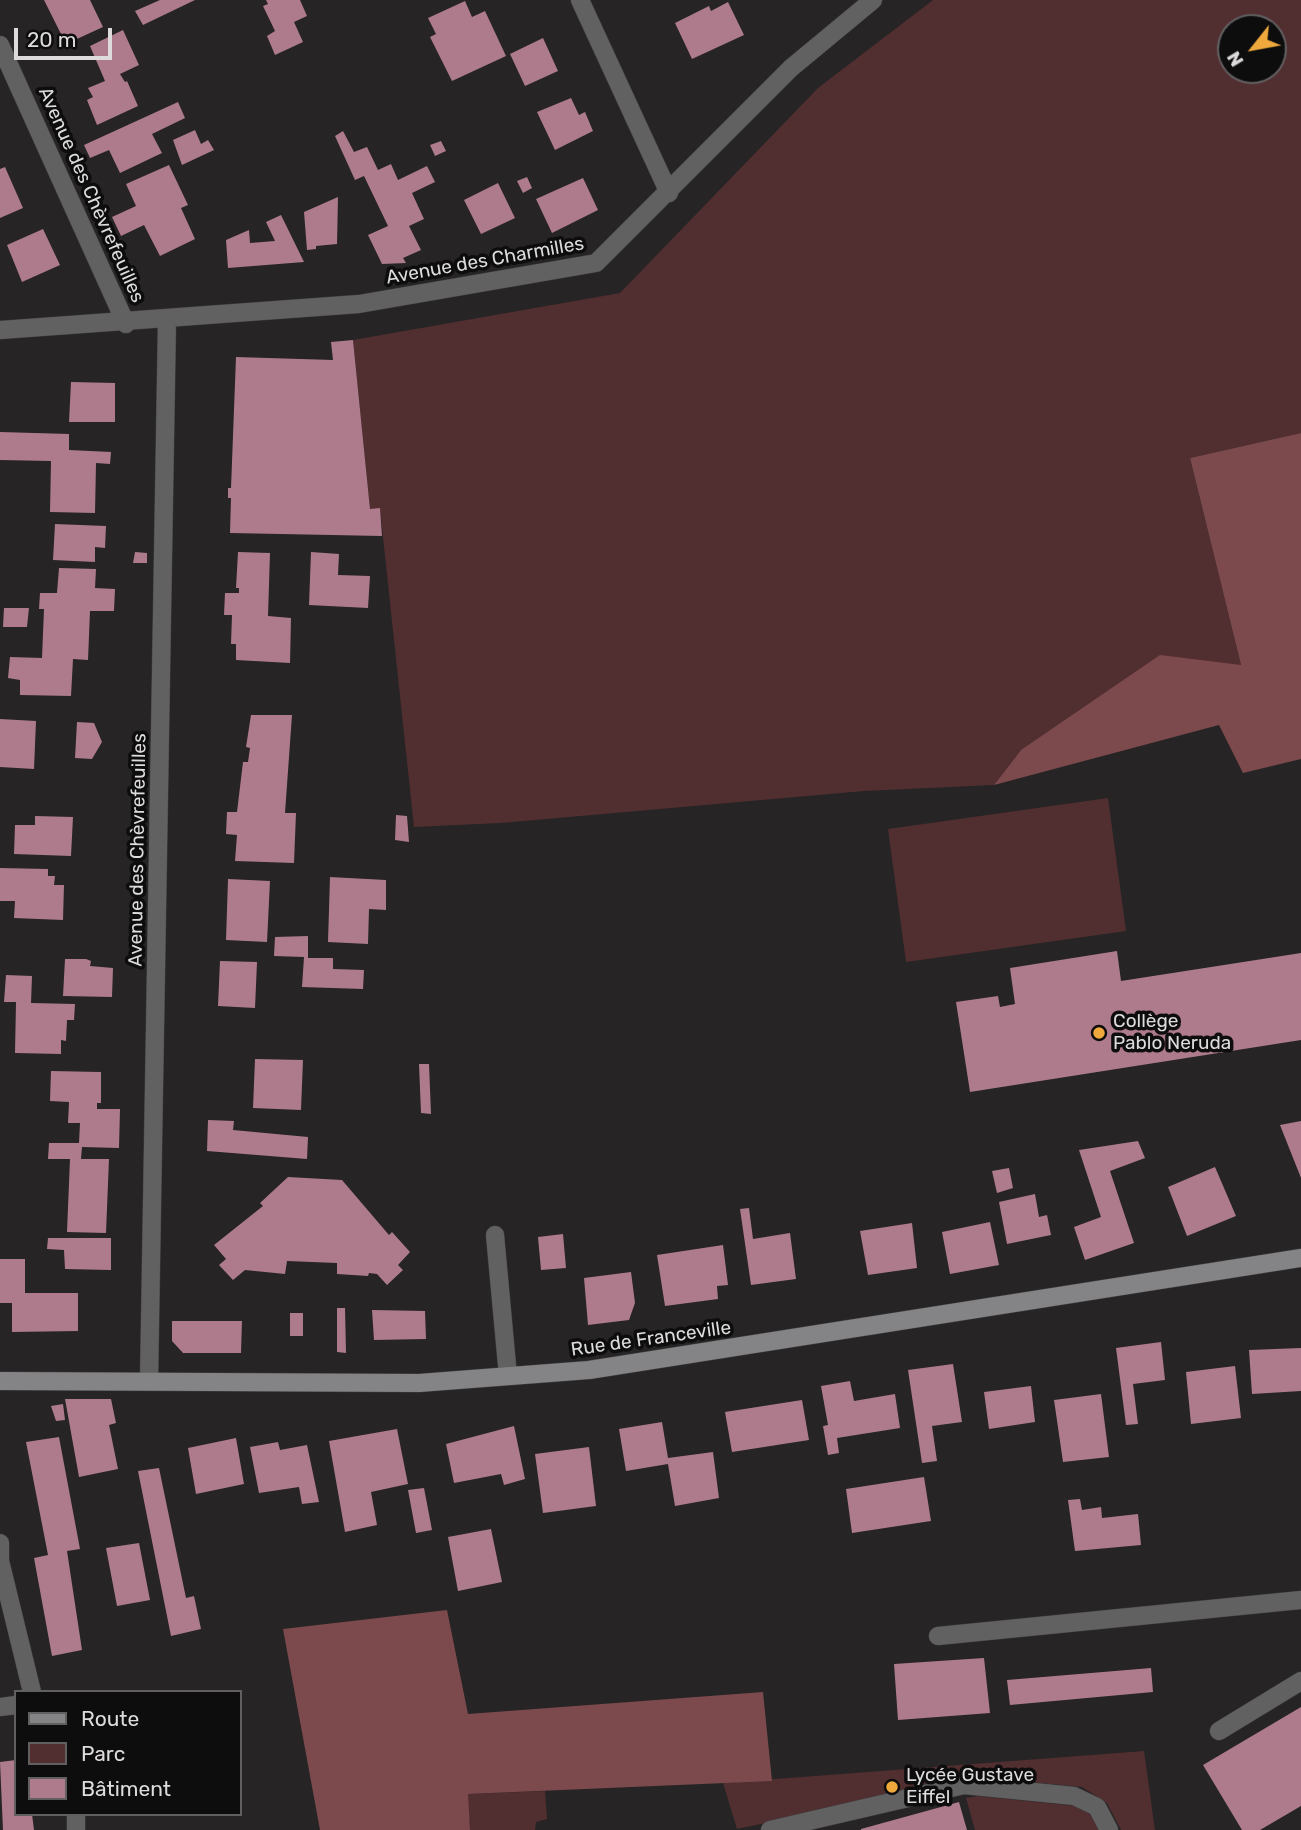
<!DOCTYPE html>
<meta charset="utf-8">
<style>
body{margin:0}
#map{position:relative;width:1301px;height:1830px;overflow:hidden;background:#262425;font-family:Rubik,sans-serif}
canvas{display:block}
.legend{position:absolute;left:14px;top:1690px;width:228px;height:126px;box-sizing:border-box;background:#0e0d0e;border:2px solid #615f60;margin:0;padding:9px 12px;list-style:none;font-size:21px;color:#dddbdc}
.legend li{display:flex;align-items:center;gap:14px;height:35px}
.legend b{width:35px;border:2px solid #615f60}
.north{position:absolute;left:1217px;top:14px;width:70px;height:70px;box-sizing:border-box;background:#0e0d0e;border:2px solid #615f60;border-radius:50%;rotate:239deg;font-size:19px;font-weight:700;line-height:28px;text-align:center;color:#dddbdc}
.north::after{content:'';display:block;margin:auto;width:24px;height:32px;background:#eea83c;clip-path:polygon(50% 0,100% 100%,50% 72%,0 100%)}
.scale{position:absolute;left:14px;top:28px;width:98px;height:32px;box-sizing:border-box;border:4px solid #dddbdc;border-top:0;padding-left:9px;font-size:21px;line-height:24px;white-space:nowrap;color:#dddbdc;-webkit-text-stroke:5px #0e0d0e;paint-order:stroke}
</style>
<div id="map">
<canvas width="1301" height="1830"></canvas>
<ul class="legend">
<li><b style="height:9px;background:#848385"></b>Route</li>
<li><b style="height:19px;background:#512e30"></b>Parc</li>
<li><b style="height:19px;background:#ae7b8d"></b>Bâtiment</li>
</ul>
<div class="north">N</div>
<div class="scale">20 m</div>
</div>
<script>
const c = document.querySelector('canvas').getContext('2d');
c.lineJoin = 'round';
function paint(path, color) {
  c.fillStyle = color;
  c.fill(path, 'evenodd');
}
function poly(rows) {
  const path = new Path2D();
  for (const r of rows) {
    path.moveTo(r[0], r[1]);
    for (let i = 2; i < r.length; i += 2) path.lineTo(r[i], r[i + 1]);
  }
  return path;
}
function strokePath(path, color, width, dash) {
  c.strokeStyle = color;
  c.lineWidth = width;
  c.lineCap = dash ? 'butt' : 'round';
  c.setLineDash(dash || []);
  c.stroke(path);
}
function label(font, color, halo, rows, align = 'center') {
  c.font = font + ' Rubik,sans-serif';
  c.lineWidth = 7;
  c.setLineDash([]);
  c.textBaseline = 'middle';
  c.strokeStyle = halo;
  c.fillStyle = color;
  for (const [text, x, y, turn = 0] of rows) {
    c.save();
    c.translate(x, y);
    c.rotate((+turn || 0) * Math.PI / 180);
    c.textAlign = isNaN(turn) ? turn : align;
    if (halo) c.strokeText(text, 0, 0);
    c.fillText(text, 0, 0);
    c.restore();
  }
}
const green = poly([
 [933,0,1301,0,1301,433,1190,458,1241,665,1021,750,994,785,864,791,501,823,414,827,380,509,370,509,353,340,620,293,818,88],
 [1231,28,1273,28,1273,70,1231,70],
 [1108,798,1126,931,906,962,888,829],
 [1144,1751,1155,1830,1121,1830,1107,1803,1082,1787,958,1775,876,1800,737,1829,723,1783],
 [545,1791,547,1819,536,1822,535,1830,470,1830,467,1794],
 [978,1796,1076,1806,1091,1815,1099,1830,975,1830,966,1798]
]);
const forest = poly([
 [1301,433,1301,759,1243,773,1219,725,994,785,1021,750,1160,655,1241,665,1190,458],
 [447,1610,468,1714,763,1692,772,1781,468,1794,470,1830,320,1830,283,1629]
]);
const building = poly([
 [44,0,90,0,103,27,66,44],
 [160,0,195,0,143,25,135,11],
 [266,0,300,0,307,16,294,22,303,42,275,55,267,36,275,31,263,6,268,4],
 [465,1,472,17,485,11,506,56,452,81,430,37,436,34,428,18],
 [728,2,744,35,692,59,675,23,709,6,711,11],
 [123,30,139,65,120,74,125,82,127,81,138,106,97,125,87,100,93,97,88,88,105,81,90,46],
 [543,38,558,71,525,86,510,54],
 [571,98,579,115,585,112,593,131,555,150,537,112],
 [178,102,185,118,152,134,162,153,120,173,109,150,90,158,84,145],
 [195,130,201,144,208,140,214,150,182,165,173,140],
 [343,131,354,152,367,147,378,170,391,164,398,180,427,166,435,182,412,193,424,219,409,226,421,250,403,258,406,263,382,264,368,235,388,226,364,176,355,180,335,136],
 [441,141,446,151,435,156,430,145],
 [169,165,188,205,181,208,195,239,160,256,144,225,121,236,112,217,136,206,126,184],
 [5,167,23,208,0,218,0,169],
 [527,177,532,188,523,193,517,181],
 [583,178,598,210,552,233,536,199],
 [498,183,515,218,481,234,464,200],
 [338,197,337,244,316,246,316,249,307,250,304,212],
 [281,215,304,262,228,268,226,240,249,230,250,243,275,241,266,222],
 [43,229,60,265,22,282,7,245],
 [353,340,370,509,380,508,382,536,230,533,231,498,228,498,228,488,231,488,236,357,333,360,331,342],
 [71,382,115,383,115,422,69,422],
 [0,432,69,434,69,450,111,452,110,464,96,463,95,513,50,512,51,461,0,460],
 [55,524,106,526,105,548,95,547,95,562,53,560],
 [135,552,147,553,147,563,133,563],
 [238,552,270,553,268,616,291,618,290,663,236,660,236,644,231,644,232,615,224,615,225,593,239,593,239,588,236,588],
 [311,552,339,554,338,575,370,576,368,608,309,605],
 [59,568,96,569,95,588,115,589,114,611,90,611,88,660,73,659,71,696,20,695,20,680,8,678,10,657,42,658,44,609,39,609,40,593,57,593],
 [4,608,29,608,27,627,3,627],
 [251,715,292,715,285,813,296,813,294,863,235,861,237,835,226,834,227,812,237,812,243,762,248,762,250,748,246,747],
 [0,719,36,721,34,769,0,767],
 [77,722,94,723,102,742,92,759,75,758],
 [396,815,407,816,409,842,395,840],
 [35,816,73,817,71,856,14,854,15,825,35,825],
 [0,868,48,869,48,876,55,876,54,885,64,885,63,920,14,918,15,901,0,901],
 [330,877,386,880,386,910,369,909,368,944,328,942],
 [228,879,270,881,267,942,226,940],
 [308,936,308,958,333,958,333,969,364,970,363,989,302,987,304,957,274,956,275,937],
 [1117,951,1121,981,1301,953,1301,1040,970,1092,956,1002,998,996,1000,1007,1015,1004,1010,968],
 [65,959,86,959,91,961,90,966,113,968,112,997,63,996],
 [220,961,257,962,255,1008,218,1006],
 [6,975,32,976,31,1003,75,1004,74,1020,67,1020,66,1041,61,1040,61,1054,15,1053,16,1002,4,1002],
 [255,1059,303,1060,301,1110,253,1108],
 [419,1064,429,1064,431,1114,421,1113],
 [51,1071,101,1072,101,1103,97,1103,97,1109,120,1109,119,1148,82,1147,81,1159,109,1159,106,1233,67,1232,70,1159,48,1159,49,1143,79,1143,80,1123,68,1123,69,1102,50,1101],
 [208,1120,234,1121,233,1130,308,1137,307,1159,207,1151],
 [1301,1121,1301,1178,1280,1125],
 [1138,1141,1145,1158,1110,1171,1134,1243,1085,1260,1074,1227,1101,1217,1079,1150],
 [1215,1167,1236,1216,1187,1236,1168,1187],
 [1009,1168,1013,1188,997,1193,992,1171],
 [288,1177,342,1180,389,1235,392,1232,410,1252,398,1265,403,1270,387,1285,377,1274,369,1273,368,1276,337,1274,337,1263,287,1261,285,1274,245,1270,233,1280,219,1265,226,1259,214,1245,263,1206,260,1203],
 [1035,1194,1039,1217,1047,1215,1051,1235,1007,1244,999,1202],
 [749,1208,753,1239,790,1233,796,1279,751,1285,740,1209],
 [990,1222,999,1265,950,1274,942,1232],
 [912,1223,917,1268,868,1275,860,1231],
 [563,1234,566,1268,541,1270,538,1237],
 [48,1238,111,1238,111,1270,65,1269,64,1250,47,1249],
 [723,1245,728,1285,717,1286,718,1299,665,1306,657,1255],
 [0,1259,25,1259,25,1293,78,1293,78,1331,12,1332,12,1303,0,1303],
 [631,1272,635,1303,629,1320,588,1325,584,1278],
 [337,1308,345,1308,346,1353,337,1352],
 [372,1310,425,1311,426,1339,374,1340],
 [290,1313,303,1313,303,1336,290,1336],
 [172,1321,242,1321,241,1353,183,1353,172,1341],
 [1161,1342,1165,1380,1133,1384,1138,1424,1126,1425,1116,1348],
 [1301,1348,1301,1391,1252,1394,1249,1350],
 [953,1364,962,1422,932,1426,937,1461,922,1463,908,1370],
 [1235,1366,1241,1418,1191,1424,1186,1372],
 [850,1381,854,1401,895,1394,900,1428,837,1438,839,1453,828,1455,823,1426,828,1425,821,1386],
 [1031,1386,1035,1422,989,1429,984,1392],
 [1101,1394,1109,1457,1063,1462,1054,1400],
 [65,1399,111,1399,116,1423,109,1425,118,1469,79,1477],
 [802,1400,809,1440,732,1452,725,1412],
 [63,1404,65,1420,56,1421,51,1406],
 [662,1422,668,1458,713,1452,719,1498,675,1506,668,1464,626,1471,619,1429],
 [514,1426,525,1479,504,1485,501,1474,454,1483,446,1444],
 [397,1429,408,1484,371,1492,377,1525,345,1532,329,1441],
 [59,1437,80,1549,67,1551,82,1650,52,1656,34,1558,48,1555,26,1442],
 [236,1438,244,1484,196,1494,188,1448],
 [278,1442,280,1450,307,1445,319,1502,302,1504,299,1487,259,1493,250,1447],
 [589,1447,596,1506,543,1513,535,1454],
 [159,1468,186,1598,194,1596,201,1629,171,1636,138,1471],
 [924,1477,931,1521,852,1533,846,1489],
 [424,1488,432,1530,416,1533,408,1490],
 [1080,1499,1082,1510,1101,1507,1102,1518,1138,1514,1141,1545,1075,1551,1068,1500],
 [491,1529,502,1582,458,1591,448,1537],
 [139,1543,150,1600,117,1606,106,1548],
 [984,1658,990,1713,898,1720,894,1664],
 [1151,1668,1153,1692,1010,1705,1007,1680],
 [1301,1707,1301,1806,1260,1830,1242,1830,1203,1765],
 [16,1760,16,1814,32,1814,34,1830,3,1830,0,1762],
 [959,1802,967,1830,861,1830,861,1829]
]);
const lane = poly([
 [495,1235,508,1376],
 [0,1543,0,1561,32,1692],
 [938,1636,1301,1600],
 [0,1707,16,1705],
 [1219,1731,1301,1681],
 [76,1814,76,1830],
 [770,1830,964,1785,1074,1796,1097,1807,1109,1830]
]);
const street = poly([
 [580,0,669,193],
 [0,45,126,324],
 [0,330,359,304,596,263,791,68,873,0],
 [149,1381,167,320]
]);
const secondary = poly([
 [0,1381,419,1383,589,1370,1301,1258]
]);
const markers = [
 [1099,1033,7,"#eea83c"],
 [892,1787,7,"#eea83c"]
];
const streetNames = [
 ["Avenue des Chèvrefeuilles",91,195,66],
 ["Avenue des Charmilles",485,261,-10],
 ["Avenue des Chèvrefeuilles",138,850,-89],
 ["Rue de Franceville",651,1339,-8]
];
const poiNames = [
 ["Collège",1113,1022],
 ["Pablo Neruda",1113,1044],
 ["Lycée Gustave",906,1776],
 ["Eiffel",906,1798]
];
paint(green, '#512e30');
paint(forest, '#7c4a4d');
paint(building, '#ae7b8d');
strokePath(lane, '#434142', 19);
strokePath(street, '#434142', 19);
strokePath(secondary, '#434142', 19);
strokePath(lane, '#626162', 18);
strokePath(street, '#626162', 18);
strokePath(secondary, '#848385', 18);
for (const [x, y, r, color] of markers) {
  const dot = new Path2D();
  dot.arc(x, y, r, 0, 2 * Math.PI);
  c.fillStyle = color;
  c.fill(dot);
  strokePath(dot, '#0e0d0e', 2.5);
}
label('19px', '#dddbdc', '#0e0d0e', streetNames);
label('19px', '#dddbdc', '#0e0d0e', poiNames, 'left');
</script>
